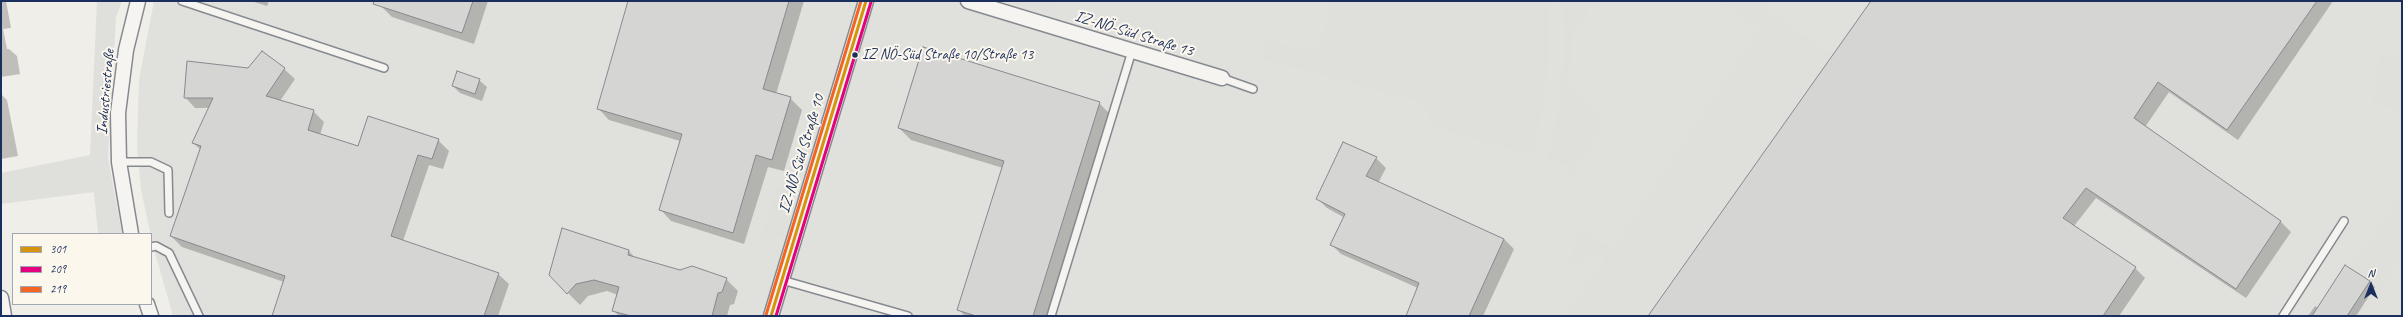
<!DOCTYPE html>
<meta charset="utf-8">
<style>
body{margin:0}
#map{position:relative;width:2403px;height:317px;overflow:hidden;background:#efeee9;font-family:Caveat,sans-serif}
canvas{display:block}
.frame{position:absolute;inset:0;border:2px solid #1b2f5e;pointer-events:none}
.legend{position:absolute;left:12px;top:233px;width:140px;height:72px;box-sizing:border-box;background:#fbf7ec;border:1px solid #a1a7b3;margin:0;padding:5px 7px;list-style:none;font-size:12px;color:#1b2f5e}
.legend li{display:flex;align-items:center;gap:8px;height:20px}
.legend b{width:20px;border:1px solid #a1a7b3}
.north{position:absolute;left:2351px;top:265px;width:40px;height:40px;-webkit-text-stroke:3px #fbf7ec;paint-order:stroke;rotate:0deg;font-size:11px;font-weight:700;line-height:16px;text-align:center;color:#1b2f5e}
.north::after{content:'';display:block;margin:auto;width:14px;height:18px;background:#1b2f5e;clip-path:polygon(50% 0,100% 100%,50% 72%,0 100%)}
</style>
<div id="map">
<canvas width="2403" height="317"></canvas>
<div class="frame"></div>
<ul class="legend">
<li><b style="height:5px;background:#d6940e"></b>301</li>
<li><b style="height:5px;background:#e5007d"></b>209</li>
<li><b style="height:5px;background:#f26522"></b>219</li>
</ul>
<div class="north">N</div>
</div>
<script>
const c = document.querySelector('canvas').getContext('2d');
c.lineJoin = 'round';
function paint(path, color) {
  c.fillStyle = color;
  c.fill(path, 'evenodd');
}
function poly(rows) {
  const path = new Path2D();
  for (const r of rows) {
    path.moveTo(r[0], r[1]);
    for (let i = 2; i < r.length; i += 2) path.lineTo(r[i], r[i + 1]);
  }
  return path;
}
function strokePath(path, color, width, dash) {
  c.strokeStyle = color;
  c.lineWidth = width;
  c.lineCap = dash ? 'butt' : 'round';
  c.setLineDash(dash || []);
  c.stroke(path);
}
function label(font, color, halo, rows, align = 'center') {
  c.font = font + ' Caveat,sans-serif';
  c.lineWidth = 4;
  c.setLineDash([]);
  c.textBaseline = 'middle';
  c.strokeStyle = halo;
  c.fillStyle = color;
  for (const [text, x, y, turn = 0] of rows) {
    c.save();
    c.translate(x, y);
    c.rotate((+turn || 0) * Math.PI / 180);
    c.textAlign = isNaN(turn) ? turn : align;
    if (halo) c.strokeText(text, 0, 0);
    c.fillText(text, 0, 0);
    c.restore();
  }
}
const built = poly([
 [154,1,2402,1,2402,316,173,316,153,246,141,189,137,146,139,80]
]);
const green = poly([
 [97,1,122,1,116,17,108,158,122,234,98,234,94,192,1,204,1,173,90,155],
 [1006,1,1053,1,1046,11],
 [1333,1,1549,1,1549,57,1545,93,1533,156,1436,128,1420,102,1262,59,1267,40,1318,53],
 [1563,1,1594,1,1572,36,1569,83,1578,95,1596,108,1602,116,1601,127,1595,139,1564,183,1568,166,1547,160,1555,130,1565,60],
 [1720,1,1754,1,1832,56,1648,316,1566,316,1606,257,1603,250,1568,268,1581,228,1612,250,1761,29],
 [2381,54,2402,56,2402,111,2372,104],
 [767,182,791,191,794,198,783,235,771,241,749,234,750,232,762,235,776,189,765,185],
 [2402,194,2402,255,2360,316,2347,316,2370,281,2351,268]
]);
const shadow = poly([
 [1,1,6,1,11,28,3,29,7,49,9,49,17,56,20,74,1,77],
 [251,1,269,1,267,6],
 [381,1,488,1,474,44,392,17,380,5],
 [629,1,804,1,776,94,790,98,802,110,784,171,768,167,744,244,671,221,660,209,680,141,609,120,598,108],
 [1872,1,2333,1,2238,140,2169,92,2145,127,2281,222,2291,232,2246,298,2096,198,2074,226,2135,268,2145,278,2119,316,1649,316],
 [248,69,284,69,295,79,280,101,313,111,324,122,320,135,358,148,438,140,449,151,443,169,429,165,403,241,498,274,509,284,498,316,273,316,284,282,182,247,171,236,201,150,193,143,209,108,195,108,185,97],
 [479,80,487,87,482,101,460,93,453,86],
 [1,94,7,100,18,156,1,159],
 [1099,103,1111,115,1048,316,965,316,959,310,1003,168,911,140,899,128],
 [1376,158,1386,168,1378,183,1504,239,1514,249,1483,316,1407,316,1418,288,1341,254,1331,244,1345,218,1327,208,1317,198],
 [629,251,635,258,680,271,726,279,738,291,734,304,730,305,727,316,619,316,613,310,618,295,607,291,588,296,580,305,550,275],
 [2369,281,2375,287,2356,316,2308,316,2315,306,2318,308]
]);
const building = poly([
 [374,1,473,1,462,33,373,4,374,1],
 [628,1,789,1,763,89,791,97,772,160,756,155,733,233,659,210,682,134,597,109,628,1],
 [1871,1,2317,1,2227,130,2158,82,2134,118,2281,221,2236,289,2086,188,2063,218,2136,267,2103,316,1648,316,1871,1],
 [923,47,1100,102,1033,316,976,316,957,310,1004,161,898,128,923,47],
 [262,51,285,68,266,96,314,110,308,130,358,146,368,116,439,139,432,159,418,155,391,236,499,273,484,316,272,316,285,276,170,236,201,146,192,143,213,98,184,98,187,61,248,68,262,51],
 [457,71,480,79,475,94,452,86,457,71],
 [1343,142,1377,157,1366,176,1504,239,1469,316,1406,316,1419,283,1330,245,1345,214,1316,199,1343,142],
 [562,228,629,250,628,255,680,270,692,266,727,278,722,292,718,293,712,316,631,316,612,311,619,287,594,280,576,284,567,294,549,275,562,228],
 [2345,265,2370,281,2347,316,2312,316,2345,265]
]);
const service = poly([
 [182,1,384,68],
 [1222,78,1253,89],
 [119,162,151,162,168,170,169,213],
 [151,247,156,246,169,253,199,316],
 [782,280,908,316],
 [1051,316,1132,51],
 [2283,316,2344,221]
]);
const minor = poly([
 [968,1,1222,78],
 [131,234,119,162,118,113,126,50,138,1],
 [1,298,4,316],
 [147,304,151,316],
 [771,316,866,1]
]);
const bus1 = poly([
 [771,316,866,1]
]);
const bus2 = poly([
 [776,316,871,2]
]);
const bus3 = poly([
 [766,315,861,1]
]);
const markers = [
 [855,55,3.5,"#1b2f5e"]
];
const busNames = [
 ["IZ NÖ-Süd Straße 10/Straße 13",862,55]
];
const streetNames = [
 ["IZ-NÖ-Süd Straße 13",1134,34,17],
 ["Industriestraße",106,92,-85],
 ["IZ-NÖ-Süd Straße 10",802,154,-73]
];
paint(built, '#e0e0dd');
paint(green, '#dfdfdc');
paint(shadow, '#0003');
paint(building, '#d5d5d4');
strokePath(building, '#868a90', 1);
strokePath(service, '#868a90', 10);
strokePath(minor, '#868a90', 17);
strokePath(service, '#f5f4f0', 7);
strokePath(minor, '#f5f4f0', 14);
strokePath(bus1, '#d6940e', 3);
strokePath(bus2, '#e5007d', 3);
strokePath(bus3, '#f26522', 3);
for (const [x, y, r, color] of markers) {
  const dot = new Path2D();
  dot.arc(x, y, r, 0, 2 * Math.PI);
  c.fillStyle = color;
  c.fill(dot);
  strokePath(dot, '#fbf7ec', 1.5);
}
label('15px', '#1b2f5e', '#fbf7ec', busNames, 'left');
label('16px', '#1b2f5e', '#fbf7ec', streetNames);
</script>
